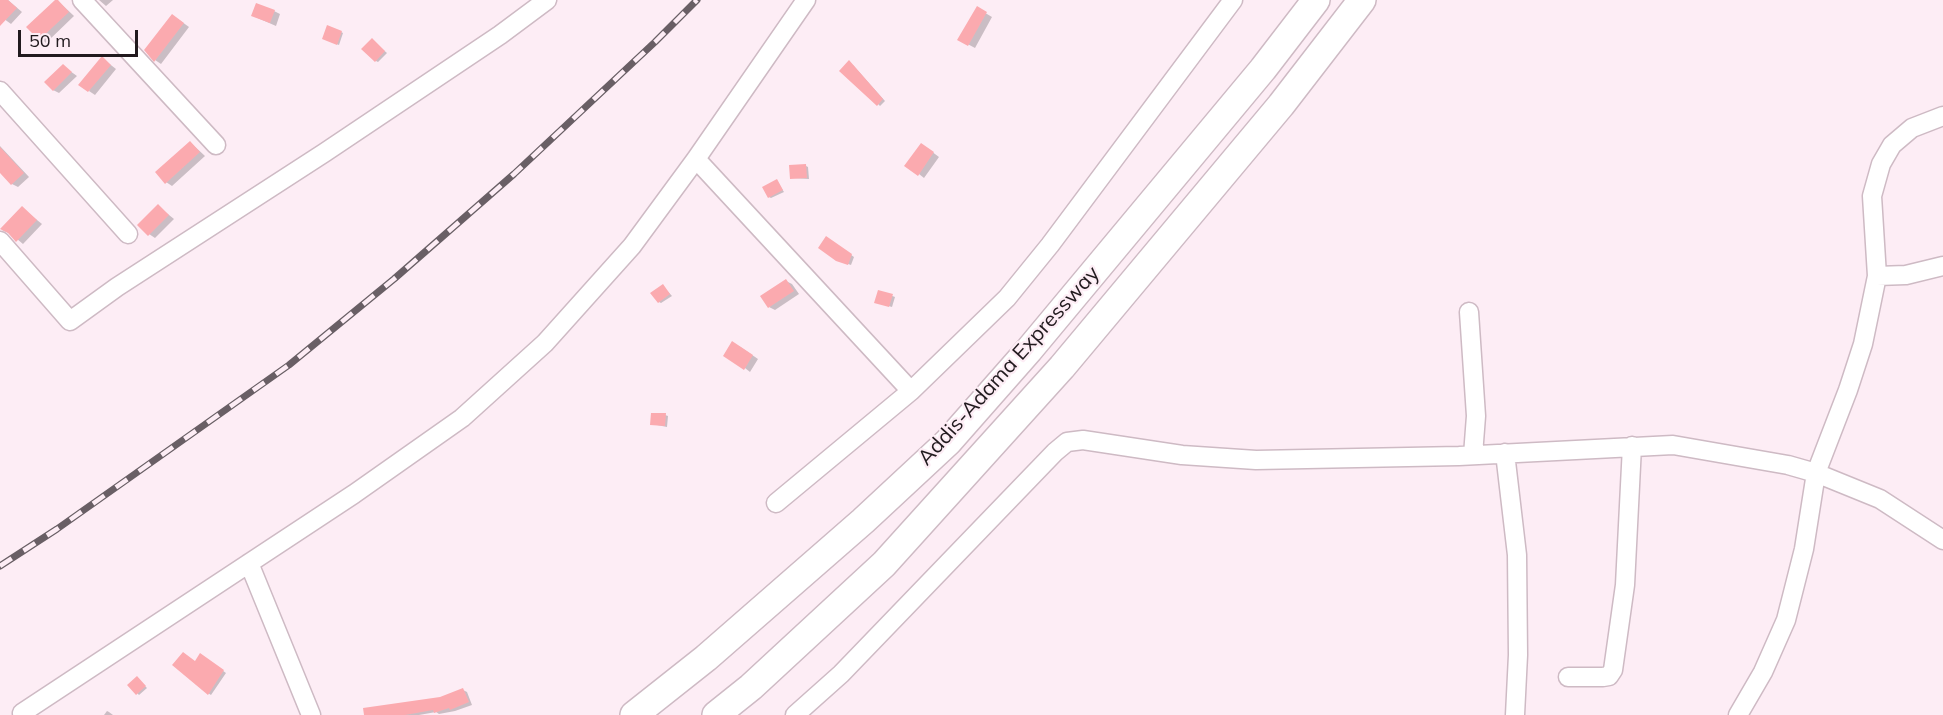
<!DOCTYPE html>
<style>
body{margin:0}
#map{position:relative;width:1943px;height:715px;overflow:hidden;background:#fdedf5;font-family:Mulish,sans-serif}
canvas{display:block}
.scale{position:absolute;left:18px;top:30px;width:120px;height:27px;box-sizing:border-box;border:3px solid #211a1e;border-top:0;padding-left:8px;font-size:18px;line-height:21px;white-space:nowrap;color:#211a1e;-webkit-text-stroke:4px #fdedf5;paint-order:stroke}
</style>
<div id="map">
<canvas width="1943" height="715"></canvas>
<div class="scale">50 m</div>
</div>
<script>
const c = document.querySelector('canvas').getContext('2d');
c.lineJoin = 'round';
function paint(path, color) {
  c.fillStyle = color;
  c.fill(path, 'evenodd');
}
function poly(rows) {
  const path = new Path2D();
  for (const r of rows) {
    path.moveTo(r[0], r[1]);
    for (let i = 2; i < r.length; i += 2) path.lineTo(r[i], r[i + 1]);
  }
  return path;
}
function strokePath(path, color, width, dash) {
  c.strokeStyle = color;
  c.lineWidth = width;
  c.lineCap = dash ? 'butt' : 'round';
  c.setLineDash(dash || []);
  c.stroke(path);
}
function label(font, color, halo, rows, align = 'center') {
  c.font = font + ' Mulish,sans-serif';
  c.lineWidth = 4.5;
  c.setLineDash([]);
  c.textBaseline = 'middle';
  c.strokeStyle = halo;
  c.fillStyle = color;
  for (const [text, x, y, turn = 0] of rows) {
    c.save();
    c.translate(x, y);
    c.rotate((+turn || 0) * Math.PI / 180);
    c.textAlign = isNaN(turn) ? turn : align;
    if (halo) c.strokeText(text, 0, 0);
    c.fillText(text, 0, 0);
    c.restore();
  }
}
const shadow = poly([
 [0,0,8,0,22,12,11,24,0,16],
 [57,0,74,16,46,43,28,27],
 [99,0,113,0,106,6],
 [977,8,992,17,975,48,960,40],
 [274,11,280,14,276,26,253,16],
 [178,19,189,27,161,64,155,60],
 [341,32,343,33,339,45,326,40],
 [374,42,387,53,378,62,376,61],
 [102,58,116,69,95,95,89,91],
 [852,64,885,101,880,106,878,104],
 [63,66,77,76,59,93,53,90],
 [191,143,205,156,172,186,166,182],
 [0,146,29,177,18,187,12,184,0,171],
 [927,148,939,157,924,178,919,174],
 [806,166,808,167,809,179,791,178],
 [777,181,784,192,771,198,769,197],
 [158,206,174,219,155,238,149,234],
 [22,208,42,224,23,244,11,234,2,230],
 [827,238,854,257,851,265,840,261],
 [786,281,792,284,799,294,775,310,769,307],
 [663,286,672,296,661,303,659,302],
 [879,291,895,297,892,307,878,303],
 [739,346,758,359,750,372,745,368],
 [665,415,668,416,667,427,652,424],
 [201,655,226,673,211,695,208,693,195,663],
 [137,678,147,688,139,695,137,693],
 [463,690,467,692,472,705,455,711,439,714,436,712,419,715,373,715,441,699],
 [107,711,109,712,113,715,104,715]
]);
const building = poly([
 [0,0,8,0,17,8,0,26],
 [55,0,58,0,69,12,39,40,26,27],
 [256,3,275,10,270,23,251,16],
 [977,6,987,12,968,46,957,40],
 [172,14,184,23,154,62,144,50],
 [327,25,342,31,337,45,322,39],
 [372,38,385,51,375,62,361,49],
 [102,56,111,65,88,92,78,85],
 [849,60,883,99,877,106,839,71],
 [63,64,72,72,53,91,44,82],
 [190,141,200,152,165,184,155,172],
 [921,143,934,152,918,176,904,166],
 [0,147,24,173,11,185,0,173],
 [806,164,807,178,790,179,789,165],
 [777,179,783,190,768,198,762,187],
 [158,204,169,215,148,236,137,225],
 [22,206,37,220,16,242,8,233,0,229],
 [826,236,852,254,848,265,836,261,818,248],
 [786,279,794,291,768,308,760,296],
 [663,284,670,294,658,303,650,293],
 [878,290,893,294,889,307,874,303],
 [732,341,753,355,744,370,723,356],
 [651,413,666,413,665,426,650,425],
 [183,652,195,661,200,653,224,670,208,695,172,665],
 [137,676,146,686,136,695,127,685],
 [463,688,469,702,450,710,449,708,434,713,433,710,405,715,364,715,363,708,440,697]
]);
const minor = poly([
 [82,0,216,145],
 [0,91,128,234],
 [696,159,911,391],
 [0,241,70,321,117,287,324,153,500,35,547,0],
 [1877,276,1906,275,1943,266],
 [1469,312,1476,416,1473,455],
 [1505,453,1517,555,1518,655,1515,715],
 [776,503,911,391,1007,298,1050,245,1233,0],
 [249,563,311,715],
 [1568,677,1603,677,1609,676,1613,670,1625,585,1632,446],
 [22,713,354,494,462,418,545,343,632,246,696,159,806,0],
 [795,715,841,674,1055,452,1067,442,1083,440,1182,455,1256,460,1459,456,1673,445,1788,465,1816,473,1880,499,1943,540],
 [1738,715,1763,672,1786,620,1804,549,1816,473,1848,390,1863,344,1877,276,1872,196,1881,164,1892,145,1912,128,1943,116]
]);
const highway = poly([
 [634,715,706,658,863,521,948,442,1029,350,1263,69,1316,0],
 [716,715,751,687,884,564,1062,367,1281,105,1362,0]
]);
const rail = poly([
 [0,566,57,529,289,365,394,279,514,174,655,42,697,0]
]);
const streetNames = [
 ["Addis-Adama Expressway",1009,366,-48]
];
paint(shadow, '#0003');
paint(building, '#fbaaaf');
strokePath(minor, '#cebac4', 21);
strokePath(highway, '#cebac4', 30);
strokePath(minor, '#fff', 18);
strokePath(highway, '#fff', 27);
strokePath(rail, '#695f65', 7);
strokePath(rail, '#fdedf5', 4.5, [14]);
label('21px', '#211a1e', '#fdedf5', streetNames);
</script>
